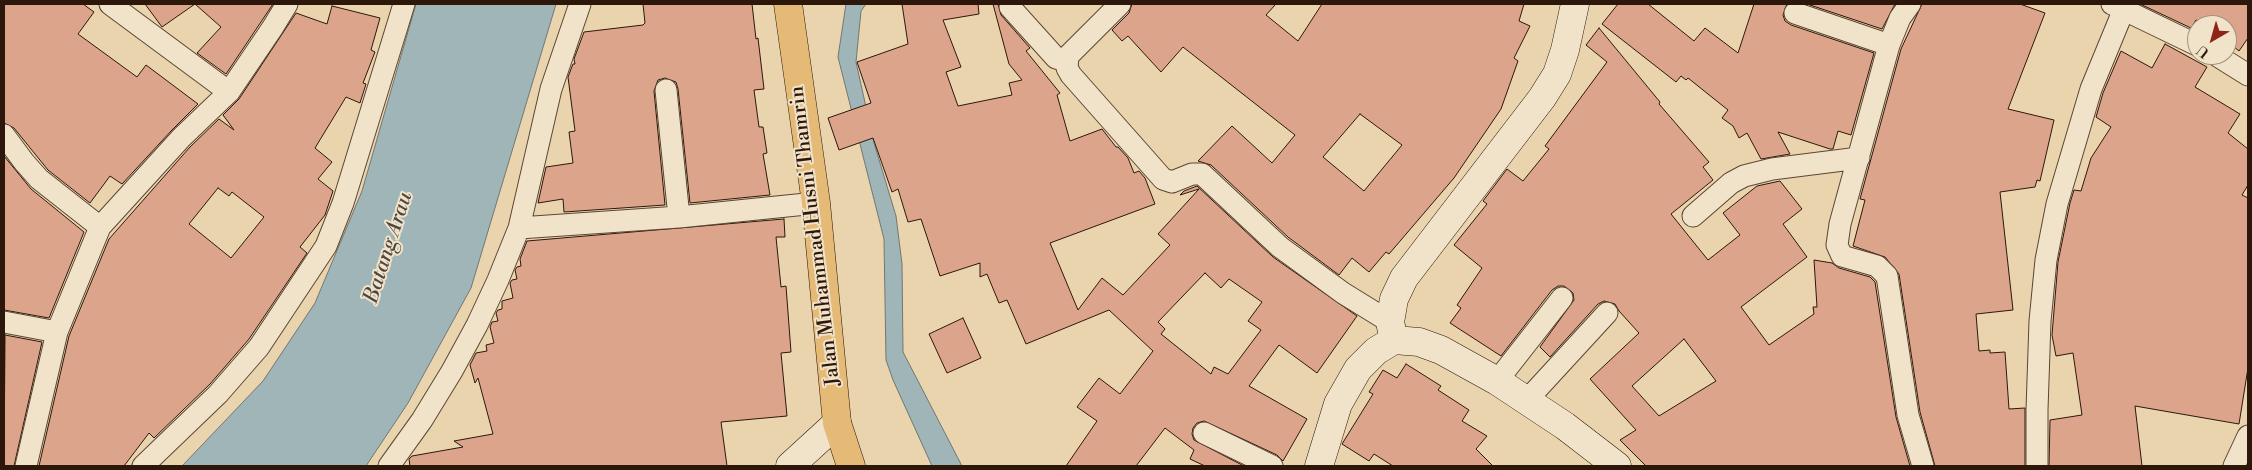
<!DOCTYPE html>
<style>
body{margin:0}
#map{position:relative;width:2252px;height:470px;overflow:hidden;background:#e9d4ad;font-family:"Libre Bodoni",serif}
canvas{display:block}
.frame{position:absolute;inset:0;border:5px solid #2d170b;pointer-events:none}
.north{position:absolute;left:2187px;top:15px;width:50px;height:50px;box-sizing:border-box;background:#f1e3ca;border:1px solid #a3917e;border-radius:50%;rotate:218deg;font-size:14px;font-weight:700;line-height:20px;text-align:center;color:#2d170b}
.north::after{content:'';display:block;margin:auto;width:18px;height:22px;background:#8f2418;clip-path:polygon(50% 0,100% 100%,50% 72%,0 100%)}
</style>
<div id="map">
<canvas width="2252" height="470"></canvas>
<div class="frame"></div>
<div class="north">U</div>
</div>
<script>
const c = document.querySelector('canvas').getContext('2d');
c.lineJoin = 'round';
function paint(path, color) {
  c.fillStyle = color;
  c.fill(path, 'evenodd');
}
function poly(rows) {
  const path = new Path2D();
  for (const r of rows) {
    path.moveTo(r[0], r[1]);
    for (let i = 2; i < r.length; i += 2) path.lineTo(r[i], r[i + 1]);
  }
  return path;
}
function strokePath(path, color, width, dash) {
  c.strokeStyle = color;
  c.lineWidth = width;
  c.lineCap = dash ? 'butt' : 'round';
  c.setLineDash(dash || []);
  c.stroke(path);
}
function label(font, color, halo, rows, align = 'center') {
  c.font = font + ' "Libre Bodoni",serif';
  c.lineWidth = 4;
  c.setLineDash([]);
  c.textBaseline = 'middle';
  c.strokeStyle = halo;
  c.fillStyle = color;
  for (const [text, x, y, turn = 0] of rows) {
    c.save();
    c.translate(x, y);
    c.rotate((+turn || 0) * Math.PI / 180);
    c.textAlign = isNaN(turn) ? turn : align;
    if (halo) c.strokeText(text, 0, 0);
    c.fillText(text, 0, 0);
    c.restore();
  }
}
const water = poly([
 [416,4,556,4,471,288,408,403,366,466,182,466,263,381,315,303,362,191,416,4],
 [846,4,866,4,861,11,856,62,874,143,896,216,902,264,903,352,962,466,932,466,893,380,886,360,884,239,838,57,846,4]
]);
const building = poly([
 [4,4,83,4,94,12,78,34,137,77,146,65,198,104,172,130,122,184,110,176,90,203,48,170,14,128,4,123,4,4],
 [145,4,273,4,226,74,197,53,221,27,195,4,162,27,145,4],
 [643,4,752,4,756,39,758,38,764,89,754,90,759,127,763,127,767,153,763,154,770,195,690,203,678,89,676,82,665,78,658,80,654,91,665,205,564,212,563,199,538,203,546,167,573,163,569,132,575,131,568,77,573,64,575,64,574,59,584,32,643,25,645,23,643,4],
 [902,4,978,4,979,14,943,20,961,67,946,72,958,106,1012,95,1009,83,1022,80,1009,64,993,4,998,4,1001,15,1030,48,1026,51,1060,93,1057,95,1070,141,1102,129,1116,147,1118,147,1128,158,1134,173,1139,171,1145,178,1155,204,1050,243,1078,310,1102,278,1123,295,1170,245,1158,234,1199,189,1180,195,1184,191,1197,186,1273,257,1357,316,1317,373,1279,345,1249,386,1307,419,1283,461,1277,455,1204,421,1197,423,1193,428,1192,434,1194,440,1244,466,1205,466,1190,459,1194,450,1165,428,1136,466,1066,466,1097,421,1077,407,1099,378,1120,394,1153,351,1109,310,1026,344,1007,300,999,303,987,274,980,277,980,263,940,276,921,219,908,222,898,189,892,192,873,138,839,150,828,118,871,103,857,62,908,44,902,4],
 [1205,273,1221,288,1229,279,1262,302,1248,321,1261,330,1228,374,1214,367,1211,374,1161,334,1165,329,1158,322,1205,273],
 [1132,4,1276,4,1266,15,1298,41,1322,4,1524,4,1519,21,1530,26,1514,58,1518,61,1501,109,1454,178,1389,254,1386,252,1369,272,1352,258,1339,275,1288,237,1211,165,1198,161,1232,126,1272,163,1295,135,1183,47,1161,72,1128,36,1122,41,1112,30,1129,13,1132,4],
 [1360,114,1402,145,1364,191,1323,157,1360,114],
 [1618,4,1648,4,1694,41,1705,28,1738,53,1754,4,1787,4,1783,15,1785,21,1791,25,1874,53,1851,135,1838,131,1833,149,1830,149,1778,132,1790,154,1761,159,1747,133,1739,138,1733,126,1722,118,1728,110,1688,78,1686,80,1681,76,1676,82,1602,24,1618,4],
 [1807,4,1895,4,1882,29,1807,4],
 [1922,4,2020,4,2045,13,2008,109,2054,120,2040,181,2037,180,2035,187,2000,192,2013,310,1976,314,1979,351,1990,350,1990,353,2005,352,2009,409,2025,408,2025,466,1935,466,1920,412,1899,274,1885,257,1853,246,1865,200,1860,199,1901,49,1922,4],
 [2140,4,2248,4,2248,38,2239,51,2227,41,2227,25,2206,25,2196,20,2191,28,2140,4],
 [332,6,380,18,371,50,375,52,363,83,366,84,360,103,346,97,315,148,332,162,318,179,333,191,325,215,300,247,307,253,249,339,210,384,154,438,149,433,124,466,39,466,69,336,109,239,190,147,219,119,234,130,223,115,239,99,296,13,327,24,332,6],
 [218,188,229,196,232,192,264,217,231,258,189,224,218,188],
 [1599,28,1660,102,1659,104,1709,162,1703,167,1713,180,1671,214,1708,260,1740,235,1723,213,1757,186,1780,181,1802,209,1783,224,1807,257,1741,307,1769,345,1814,314,1813,307,1817,307,1814,260,1832,263,1839,268,1870,277,1875,282,1896,417,1910,466,1646,466,1620,440,1636,430,1590,379,1639,333,1619,311,1615,304,1604,301,1598,304,1550,357,1540,347,1574,300,1573,293,1564,286,1558,286,1552,290,1501,356,1450,323,1461,308,1457,305,1482,268,1454,245,1487,204,1483,201,1507,169,1523,181,1549,149,1545,146,1607,62,1586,45,1599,28],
 [1684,339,1716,381,1659,416,1632,386,1684,339],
 [2165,44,2207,67,2195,87,2240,114,2228,133,2248,149,2248,185,2242,195,2248,198,2248,368,2239,424,2135,406,2142,466,2049,466,2050,420,2082,415,2073,353,2056,356,2052,335,2058,262,2070,203,2074,190,2081,191,2091,158,2111,127,2096,117,2103,93,2121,51,2152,68,2165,44],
 [4,156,31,189,84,232,49,318,4,310,4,156],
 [784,219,785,237,776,237,781,287,786,286,791,352,781,353,787,416,721,422,727,466,410,466,409,459,412,456,463,447,454,441,493,434,478,378,475,383,470,365,476,353,487,351,486,345,494,343,490,327,492,322,498,321,496,313,498,310,502,309,502,301,513,298,510,283,512,280,517,279,515,270,517,267,521,266,520,259,527,241,784,219],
 [963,318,981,358,947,373,929,334,963,318],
 [5,335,42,342,14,466,4,466,5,335],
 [1406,364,1441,386,1438,390,1469,410,1462,421,1487,436,1476,449,1493,466,1393,466,1374,454,1369,461,1342,444,1373,394,1369,392,1383,370,1397,378,1406,364]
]);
const street = poly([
 [110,4,229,92],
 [1120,4,1068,56,1067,68,1071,75,1163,179,1172,182,1192,174,1202,174,1280,247,1343,293,1390,322],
 [1910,4,1900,18,1889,45,1840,224,1837,245,1842,256,1877,266,1887,276,1908,415,1923,466],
 [2112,4,2197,45],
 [1010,7,1056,58,1066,61],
 [1795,13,1889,45],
 [2216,55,2248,75],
 [666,90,679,217],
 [4,135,24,162,39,179,100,227],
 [1693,216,1731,183,1744,176,1772,169,1859,158],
 [519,228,679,217,816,203],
 [4,322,57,332],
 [1497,381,1562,298],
 [1527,400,1607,313],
 [1204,433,1272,466],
 [26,466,57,332,100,227,181,138,229,92,273,27,287,4],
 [143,466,218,394,259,347,326,246,343,203,404,4],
 [389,466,422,420,452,371,477,325,498,280,519,228,551,89,580,4],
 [2037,466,2037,410,2040,321,2046,260,2057,204,2091,89,2124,9],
 [2234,466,2248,436]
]);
const secondary = poly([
 [1394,340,1390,322,1394,299,1404,278,1542,98,1557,74,1565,50,1575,4],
 [790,466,837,423],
 [1319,466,1338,404,1358,369,1376,351,1394,340,1419,342,1441,350,1497,381,1565,426,1617,466]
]);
const primary = poly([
 [788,4,816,203,837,423,851,466]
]);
const streetNames = [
 ["Jalan Muhammad Husni Thamrin",816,236,-97]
];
const waterNames = [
 ["Batang Arau",389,248,-72]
];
paint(water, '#9fb5b7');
strokePath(water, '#717672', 1);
paint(building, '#dca58b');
strokePath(building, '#2d170b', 1);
strokePath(street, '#5c4634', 23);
strokePath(secondary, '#2d170b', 29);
strokePath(primary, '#2d170b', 29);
strokePath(street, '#f1e3ca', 21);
strokePath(secondary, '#f1e3ca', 28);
strokePath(primary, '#e4ba76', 28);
label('20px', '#2d170b', '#f1e3ca', streetNames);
label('italic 21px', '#4f463f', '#f1e3ca', waterNames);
</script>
